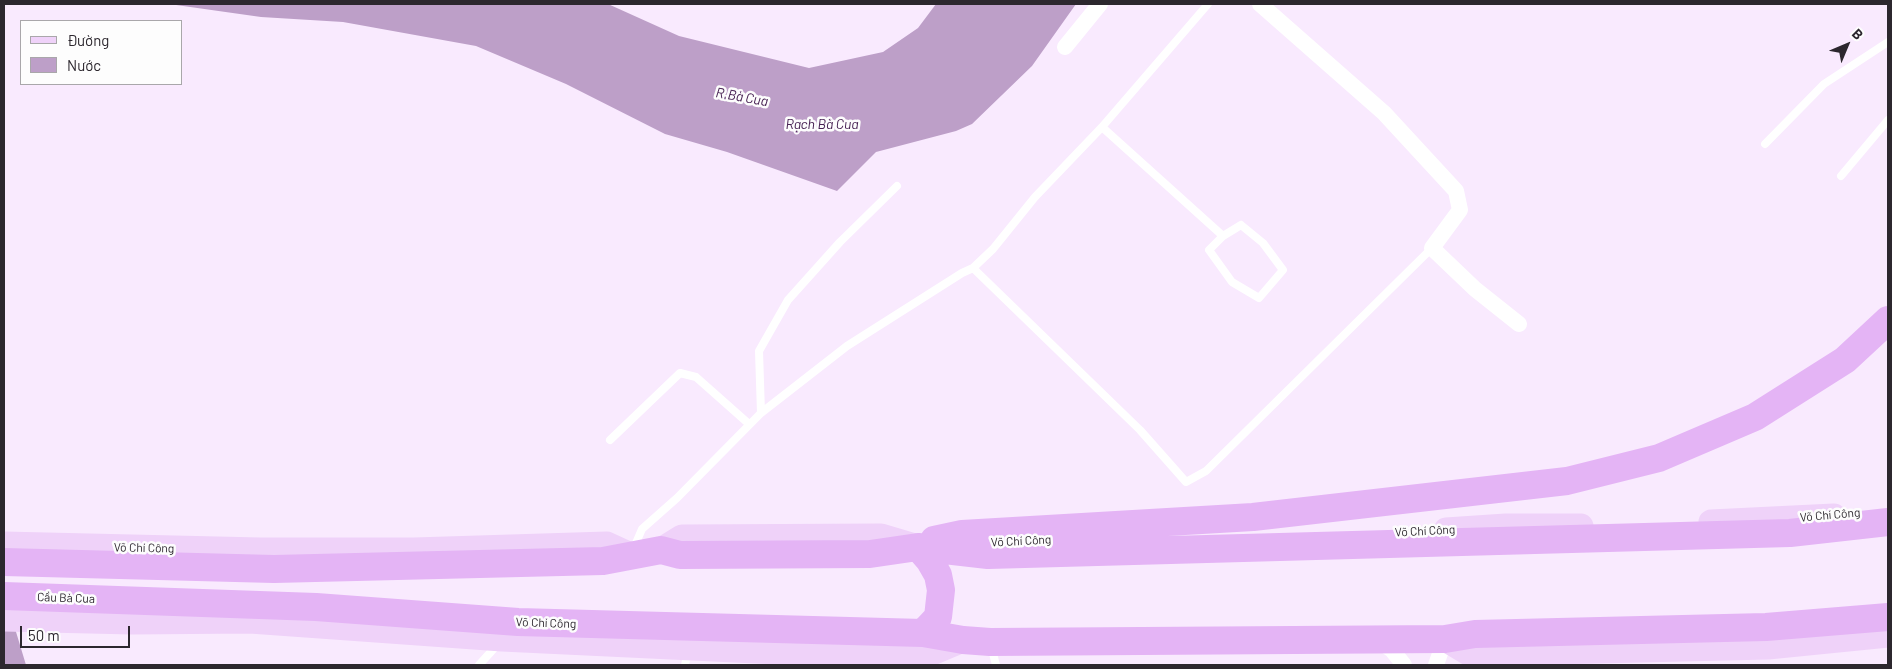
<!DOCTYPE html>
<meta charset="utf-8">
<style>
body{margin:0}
#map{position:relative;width:1892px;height:669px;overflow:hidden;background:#f9eafe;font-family:Barlow,sans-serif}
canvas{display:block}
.frame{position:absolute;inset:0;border:5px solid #2c272e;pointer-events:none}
.legend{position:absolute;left:20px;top:20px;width:162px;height:65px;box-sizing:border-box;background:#fdfdfd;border:1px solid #a9a7aa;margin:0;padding:6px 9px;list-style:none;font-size:15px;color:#2c272e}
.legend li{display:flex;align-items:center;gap:10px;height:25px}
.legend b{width:25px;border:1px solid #a9a7aa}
.north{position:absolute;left:1822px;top:20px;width:50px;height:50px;-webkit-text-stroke:4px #fdfdfd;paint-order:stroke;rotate:45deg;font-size:14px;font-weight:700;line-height:20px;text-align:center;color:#2c272e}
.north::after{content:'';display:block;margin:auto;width:18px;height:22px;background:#2c272e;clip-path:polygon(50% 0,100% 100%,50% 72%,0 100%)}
.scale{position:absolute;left:20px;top:626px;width:110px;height:22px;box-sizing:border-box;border:2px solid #2c272e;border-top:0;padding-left:6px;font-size:15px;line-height:18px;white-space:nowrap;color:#2c272e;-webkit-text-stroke:4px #fdfdfd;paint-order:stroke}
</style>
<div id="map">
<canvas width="1892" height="669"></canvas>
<div class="frame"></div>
<ul class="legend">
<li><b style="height:6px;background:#efd2f9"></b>Đường</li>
<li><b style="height:14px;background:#bd9fc8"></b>Nước</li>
</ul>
<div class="north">B</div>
<div class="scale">50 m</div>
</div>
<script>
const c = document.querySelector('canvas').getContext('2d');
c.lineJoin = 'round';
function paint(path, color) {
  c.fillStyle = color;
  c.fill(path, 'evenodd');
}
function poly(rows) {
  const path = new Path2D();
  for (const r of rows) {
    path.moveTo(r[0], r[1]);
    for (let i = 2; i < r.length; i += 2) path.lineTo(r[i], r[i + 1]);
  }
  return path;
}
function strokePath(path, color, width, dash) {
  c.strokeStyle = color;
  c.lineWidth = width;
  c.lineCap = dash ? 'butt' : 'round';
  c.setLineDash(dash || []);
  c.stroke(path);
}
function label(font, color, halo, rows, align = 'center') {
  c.font = font + ' Barlow,sans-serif';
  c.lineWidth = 5;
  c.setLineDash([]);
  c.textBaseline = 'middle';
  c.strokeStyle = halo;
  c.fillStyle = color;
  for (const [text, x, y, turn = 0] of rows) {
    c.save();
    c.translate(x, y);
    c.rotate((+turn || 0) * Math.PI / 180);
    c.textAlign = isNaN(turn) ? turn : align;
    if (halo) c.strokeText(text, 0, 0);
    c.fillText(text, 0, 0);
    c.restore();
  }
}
const water = poly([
 [169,4,608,4,679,36,809,68,883,52,918,28,936,4,1076,4,1032,66,972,124,956,131,876,152,837,191,727,152,665,134,566,84,476,46,343,22,261,17],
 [4,592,26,665,4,665]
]);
const lane = poly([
 [1102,127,1223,236],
 [1765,144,1824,84,1888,42],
 [1841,176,1888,120],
 [1241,225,1263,243,1283,270,1259,298,1232,282,1209,250,1223,236,1241,225],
 [973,268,1140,430,1186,482,1206,471,1432,248],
 [761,413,759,351,788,300,840,242,897,186],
 [610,440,680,373,696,377,749,424],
 [633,550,642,529,677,498,761,413,847,346,962,273,973,268,993,249,1035,197,1102,127,1208,4],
 [991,646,996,665],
 [479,665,498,644],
 [685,665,688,651]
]);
const street = poly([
 [1260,4,1384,113,1456,191,1460,210,1432,248,1475,289,1519,324],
 [1065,47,1100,4],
 [1378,640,1392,650,1404,665],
 [1436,665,1445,639]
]);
const primary = poly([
 [1711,522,1834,516],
 [1446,530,1506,526,1581,526],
 [4,544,260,550,414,550,607,544,631,555],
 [661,550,682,537,881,536,918,547],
 [4,619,132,622,250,621,502,639,777,652,932,653,963,640],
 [1445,639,1470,654,1768,647,1888,635]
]);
const highway = poly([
 [934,540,962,534,1253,517,1567,481,1659,458,1755,417,1845,360,1888,320],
 [918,547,930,561,938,575,941,590,938,617,923,633],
 [4,562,274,569,603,561,661,550,680,555,870,554,918,547,988,555,1790,533,1888,522],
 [4,596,316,607,518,622,923,633,963,640,990,642,1445,639,1475,634,1766,627,1888,617]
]);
const streetNames = [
 ["Võ Chí Công",1830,515,-5],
 ["Võ Chí Công",1425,531,-3],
 ["Võ Chí Công",1021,541,-3],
 ["Võ Chí Công",144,548,1],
 ["Cầu Bà Cua",66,598,2],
 ["Võ Chí Công",546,623,2]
];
const waterNames = [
 ["R.Bà Cua",742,97,10],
 ["Rạch Bà Cua",822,124]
];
paint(water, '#bd9fc8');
strokePath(lane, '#fff', 8);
strokePath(street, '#fff', 16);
strokePath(primary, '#efd2f9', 25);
strokePath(highway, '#e4b4f5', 28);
label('12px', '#2c272e', '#fdfdfd', streetNames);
label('italic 14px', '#472153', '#fdfdfd', waterNames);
</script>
